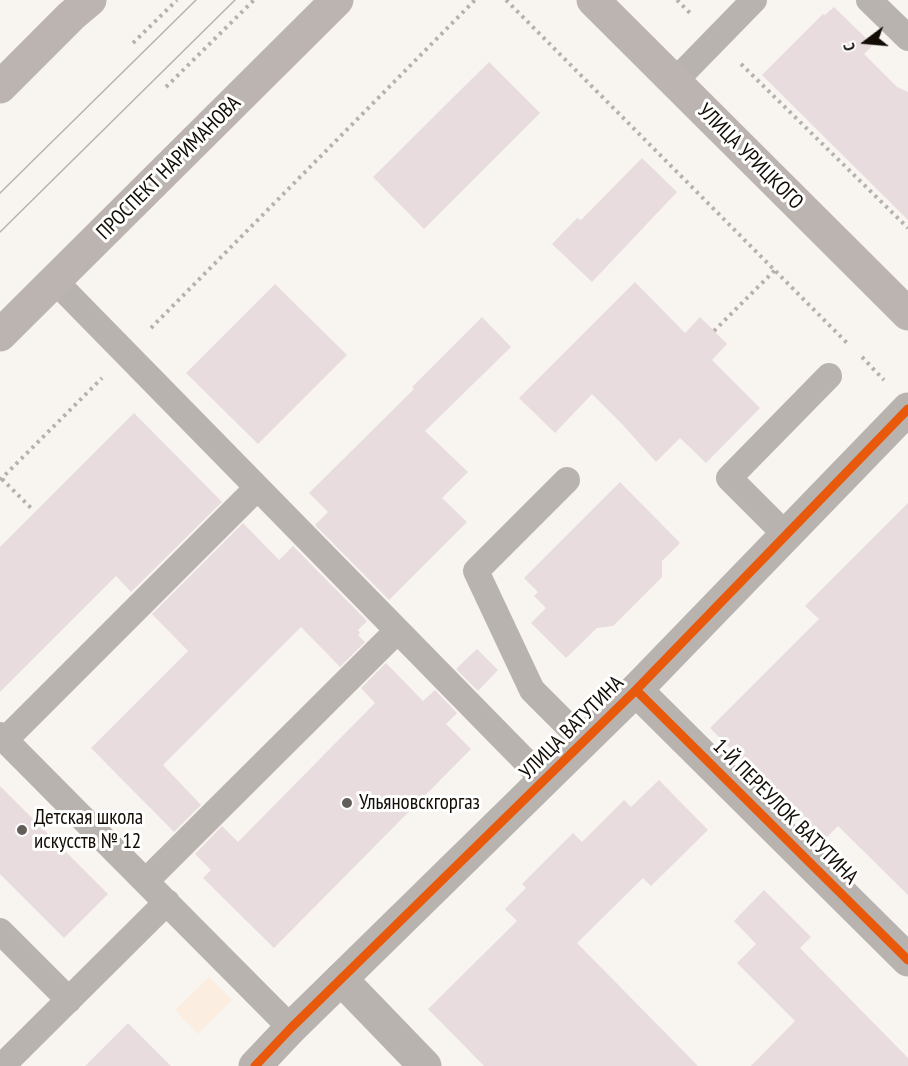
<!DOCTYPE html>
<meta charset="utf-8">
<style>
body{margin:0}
#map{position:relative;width:908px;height:1066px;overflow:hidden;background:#f8f4f0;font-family:"PT Sans Narrow",sans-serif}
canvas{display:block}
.north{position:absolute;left:836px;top:12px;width:60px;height:60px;-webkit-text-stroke:4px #fff;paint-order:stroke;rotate:254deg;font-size:16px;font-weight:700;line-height:24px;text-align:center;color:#140d06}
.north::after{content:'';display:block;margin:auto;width:21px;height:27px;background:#140d06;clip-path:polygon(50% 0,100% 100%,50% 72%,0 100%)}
</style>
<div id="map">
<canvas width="908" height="1066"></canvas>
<div class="north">С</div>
</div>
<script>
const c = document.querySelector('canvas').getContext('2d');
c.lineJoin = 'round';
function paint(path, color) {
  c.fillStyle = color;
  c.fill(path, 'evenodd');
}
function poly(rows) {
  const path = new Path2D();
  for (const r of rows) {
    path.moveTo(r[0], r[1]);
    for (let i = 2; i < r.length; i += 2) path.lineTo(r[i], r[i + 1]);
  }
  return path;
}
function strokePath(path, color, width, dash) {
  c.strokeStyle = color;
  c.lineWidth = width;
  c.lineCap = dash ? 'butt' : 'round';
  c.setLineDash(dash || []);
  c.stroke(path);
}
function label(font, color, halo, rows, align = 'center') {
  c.font = font + ' "PT Sans Narrow",sans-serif';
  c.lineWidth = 6;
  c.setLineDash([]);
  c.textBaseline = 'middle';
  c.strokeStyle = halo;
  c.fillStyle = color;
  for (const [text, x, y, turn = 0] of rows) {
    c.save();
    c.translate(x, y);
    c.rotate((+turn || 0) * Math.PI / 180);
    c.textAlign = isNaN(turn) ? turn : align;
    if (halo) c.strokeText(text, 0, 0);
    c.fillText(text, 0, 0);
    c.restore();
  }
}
const built = poly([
 [209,977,232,1000,198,1034,175,1010]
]);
const building = poly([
 [834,7,873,45,864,54,897,87,908,92,908,220,762,75,823,14,825,15],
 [489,62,540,113,424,229,373,177],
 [642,158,677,192,592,282,552,244,577,218,581,220],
 [635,282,685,333,700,317,727,344,712,360,760,408,706,463,680,438,656,462,622,424,592,394,555,433,519,398],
 [275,284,347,355,258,444,186,373],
 [482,317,511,347,425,431,468,472,442,498,467,522,389,600,315,525,328,512,309,493,414,389,412,387],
 [134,413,222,502,131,592,116,576,0,692,0,547],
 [620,482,680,543,662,561,662,577,613,626,597,628,566,658,531,623,546,608,534,596,538,592,524,578],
 [908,503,908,895,838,826,823,841,710,728,819,619,805,606],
 [243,523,279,560,293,546,367,621,358,630,360,633,358,635,365,642,340,667,301,627,163,765,201,805,174,832,91,748,188,651,152,614],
 [477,649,498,670,478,691,456,669],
 [386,663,423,701,435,690,457,713,446,724,471,749,274,948,203,878,211,870,195,854,222,826,238,842,375,703,361,688],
 [659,780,708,830,651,886,643,878,577,943,698,1066,484,1066,428,1009,517,921,505,909,526,888,522,884,573,833,582,842,624,800,631,807],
 [0,786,108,894,64,938,0,874],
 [764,890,811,937,800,948,908,1058,908,1066,751,1066,795,1021,737,963,756,944,734,921],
 [128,1023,171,1066,85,1066]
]);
const path = poly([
 [506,0,848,344],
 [677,0,691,14],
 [133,43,177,0],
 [741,64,908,228],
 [166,87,254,0],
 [151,328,475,0],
 [714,331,775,270],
 [862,357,884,380],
 [2,479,32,509],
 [0,480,102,378]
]);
const service = poly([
 [869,0,908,38],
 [674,82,754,0],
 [55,281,545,781],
 [567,480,476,571,532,690,584,742],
 [786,535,729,478,829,376],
 [0,735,291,1028],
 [5,740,257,488],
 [146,881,397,631],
 [0,931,69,1000],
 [2,1066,167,902]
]);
const minor = poly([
 [636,690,908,960],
 [341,979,425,1066]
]);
const tertiary = poly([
 [255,1066,291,1028,636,690,908,409]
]);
const primary = poly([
 [593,0,908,314],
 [0,87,71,16,90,0],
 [0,335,337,0]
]);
const tram = poly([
 [0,193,196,0],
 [0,232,235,0]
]);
const cycleway = poly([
 [636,690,908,960],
 [255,1066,291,1028,636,690,908,409]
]);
const markers = [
 [347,803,6,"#645e58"],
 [22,830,6,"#645e58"]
];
const streetNames = [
 ["УЛИЦА УРИЦКОГО",750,157,45],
 ["ПРОСПЕКТ НАРИМАНОВА",169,168,-45],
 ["УЛИЦА ВАТУТИНА",572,728,-45],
 ["1-Й ПЕРЕУЛОК ВАТУТИНА",785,812,45]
];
const poiNames = [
 ["Ульяновскгоргаз",359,803],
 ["Детская школа",34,818],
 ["искусств № 12",34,842]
];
paint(built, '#fbeee1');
paint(building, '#e8dcdf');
strokePath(path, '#b7b1ae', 4, [3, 4.5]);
strokePath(service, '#b9b3af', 26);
strokePath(minor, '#b9b3af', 33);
strokePath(tertiary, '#b9b3af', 33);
strokePath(primary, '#bcb4b0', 33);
strokePath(tram, '#b7b2af', 1.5);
strokePath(cycleway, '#e8590c', 9);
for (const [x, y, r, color] of markers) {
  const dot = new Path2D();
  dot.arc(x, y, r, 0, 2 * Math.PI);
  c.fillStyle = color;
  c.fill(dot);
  strokePath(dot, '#fff', 2);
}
label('21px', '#140d06', '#fff', streetNames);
label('21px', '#140d06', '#fff', poiNames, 'left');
</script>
